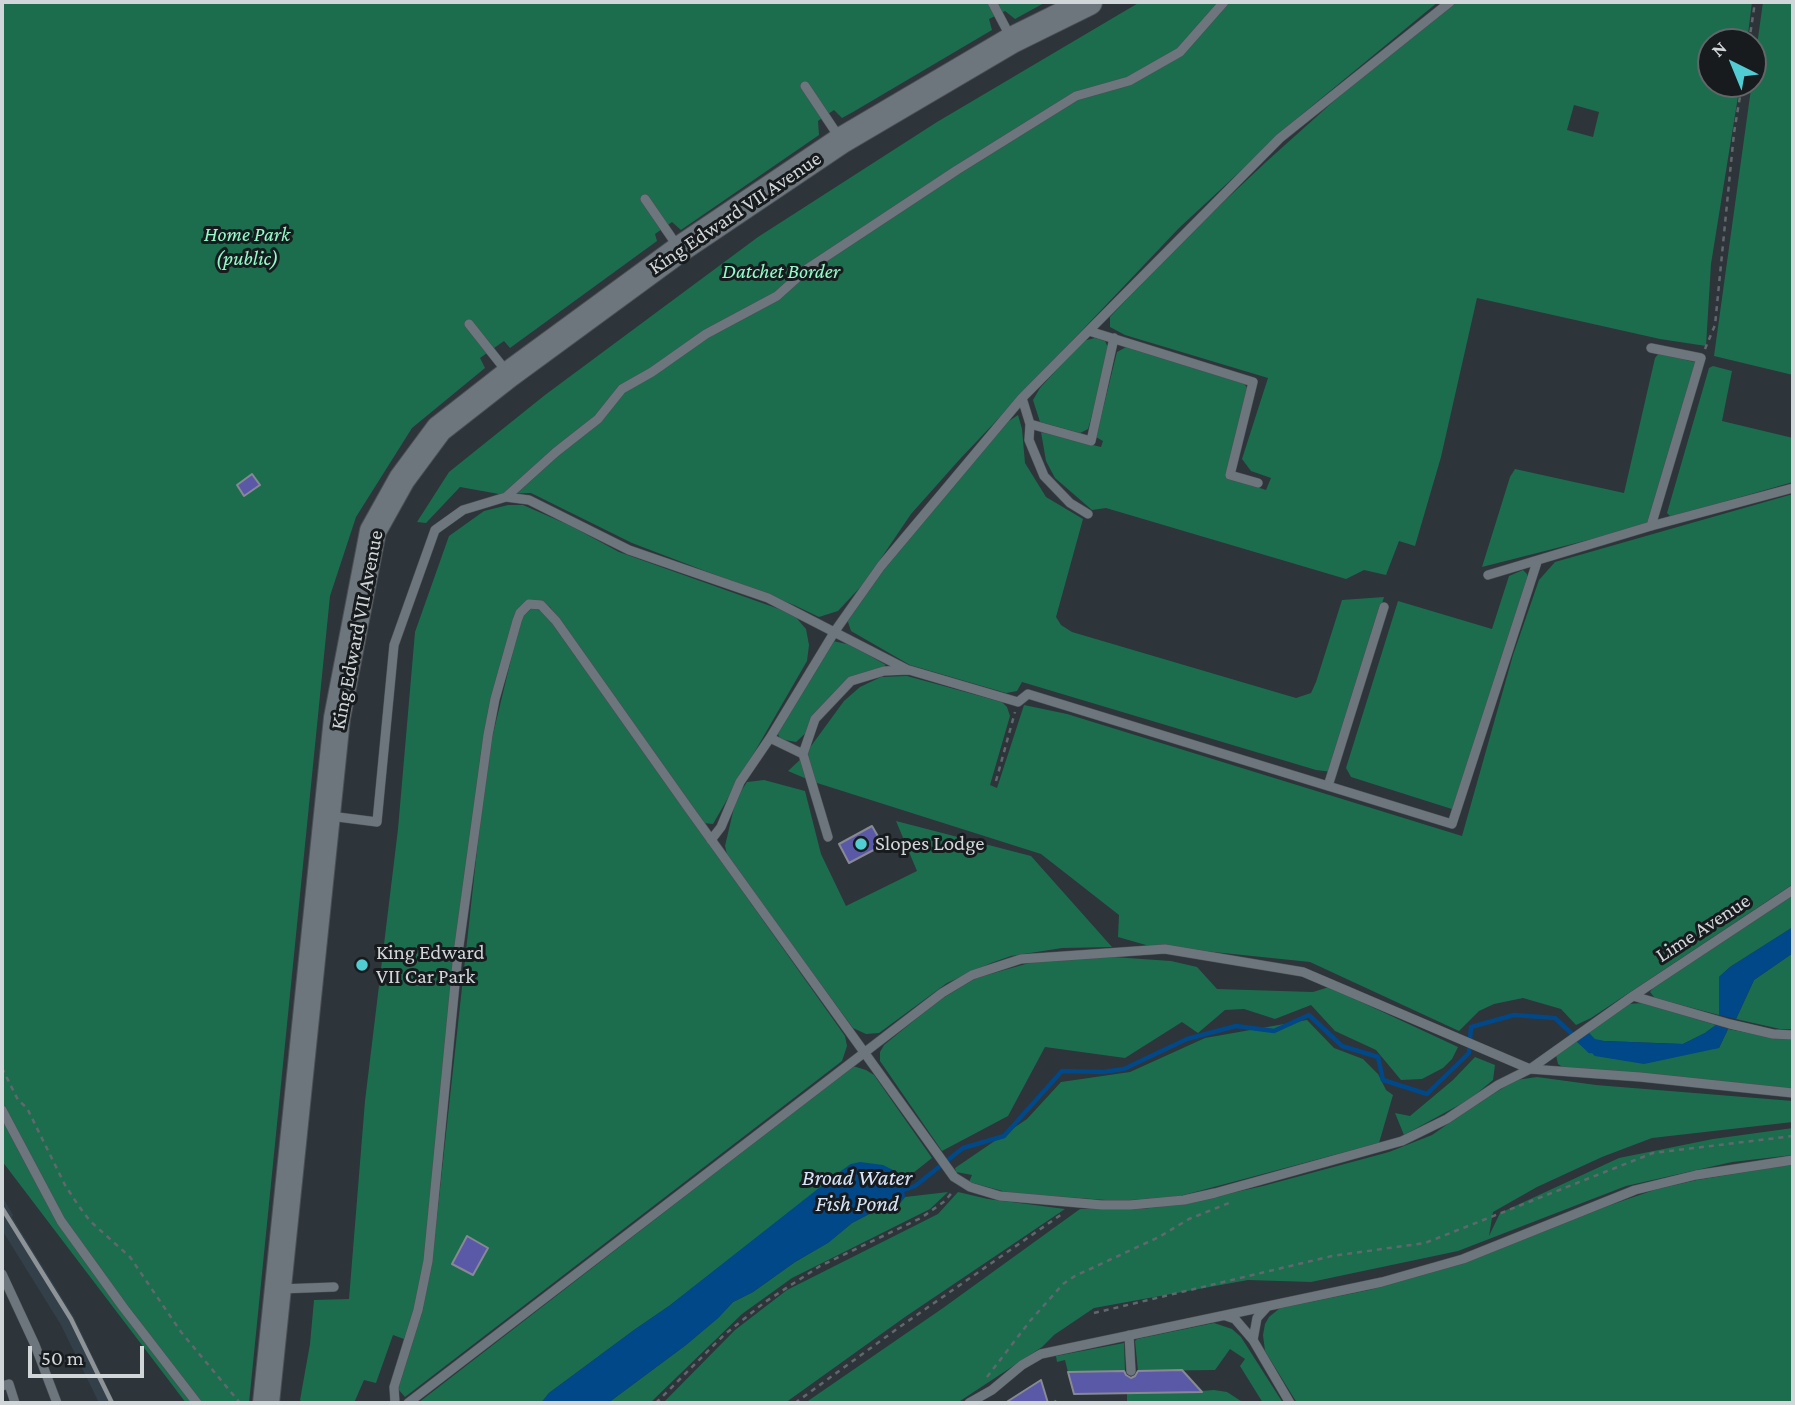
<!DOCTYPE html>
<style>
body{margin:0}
#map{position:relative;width:1795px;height:1405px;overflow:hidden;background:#2d343a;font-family:"Crimson Pro",serif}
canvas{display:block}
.frame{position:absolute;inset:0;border:4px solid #d1d6d9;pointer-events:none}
.north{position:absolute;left:1697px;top:28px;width:70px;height:70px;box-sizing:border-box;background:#181b1e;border:2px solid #626669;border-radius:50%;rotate:317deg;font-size:19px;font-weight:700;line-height:28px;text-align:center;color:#d1d6d9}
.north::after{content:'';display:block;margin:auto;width:24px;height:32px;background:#51ccd3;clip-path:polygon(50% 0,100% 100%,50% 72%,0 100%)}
.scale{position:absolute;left:28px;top:1346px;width:116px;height:32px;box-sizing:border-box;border:4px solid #d1d6d9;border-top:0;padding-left:9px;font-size:21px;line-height:24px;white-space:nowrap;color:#d1d6d9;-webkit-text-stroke:5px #181b1e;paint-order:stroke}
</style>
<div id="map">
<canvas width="1795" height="1405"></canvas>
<div class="frame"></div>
<div class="north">N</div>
<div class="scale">50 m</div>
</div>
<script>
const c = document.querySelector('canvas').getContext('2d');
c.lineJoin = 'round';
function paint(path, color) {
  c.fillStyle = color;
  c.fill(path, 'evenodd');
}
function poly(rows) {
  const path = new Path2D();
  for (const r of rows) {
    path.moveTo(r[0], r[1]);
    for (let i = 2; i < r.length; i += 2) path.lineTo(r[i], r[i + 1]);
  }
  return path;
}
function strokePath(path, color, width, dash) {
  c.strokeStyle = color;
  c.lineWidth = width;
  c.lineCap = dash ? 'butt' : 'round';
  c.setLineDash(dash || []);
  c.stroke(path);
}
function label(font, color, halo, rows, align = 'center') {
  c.font = font + ' "Crimson Pro",serif';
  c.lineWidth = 6;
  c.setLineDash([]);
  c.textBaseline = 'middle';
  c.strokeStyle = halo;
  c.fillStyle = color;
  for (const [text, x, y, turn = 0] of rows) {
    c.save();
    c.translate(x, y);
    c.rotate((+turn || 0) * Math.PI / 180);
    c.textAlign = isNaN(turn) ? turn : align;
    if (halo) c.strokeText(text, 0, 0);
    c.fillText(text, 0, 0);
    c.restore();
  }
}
const built = poly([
 [2,1196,13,1215,12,1217,74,1317,115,1403,99,1403,61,1325,2,1230]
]);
const green = poly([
 [2,2,1046,2,1015,19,1005,11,989,19,992,30,853,112,842,118,834,110,825,116,818,121,819,135,681,230,672,222,655,234,657,241,510,348,504,341,480,358,485,368,412,428,356,517,330,596,249,1403,186,1403,2,1161],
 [1140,2,1438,2,1301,115,1179,228,960,459,911,514,865,582,838,611,819,617,794,605,632,543,531,493,499,494,460,487,426,523,417,522,449,472,545,395,758,237,937,122],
 [1456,2,1752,2,1747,42,1711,42,1711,84,1740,84,1711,264,1706,346,1660,339,1477,298,1441,457,1415,546,1399,541,1386,575,1364,570,1346,579,1106,508,1092,510,1055,478,1046,461,1041,432,1101,447,1103,441,1096,437,1117,352,1128,346,1241,379,1252,395,1225,477,1266,490,1271,478,1251,471,1242,459,1268,378,1125,335,1110,327,1110,317,1185,238,1266,162,1354,83],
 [1574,105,1599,112,1593,137,1567,130],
 [1763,2,1793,2,1793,375,1714,356],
 [1095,338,1105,341,1110,352,1088,429,1080,433,1040,422,1033,400,1040,388,1083,341],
 [1659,353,1702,364,1654,516,1643,526,1482,567,1510,477,1515,469,1624,493,1655,358],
 [1713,366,1732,371,1722,421,1793,438,1793,482,1671,517,1667,513,1709,368],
 [1018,415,1022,429,1025,463,1046,497,1083,519,1056,617,1061,625,1072,632,1296,698,1311,693,1316,682,1342,600,1384,597,1332,772,1316,770,1022,682,1017,691,1006,693,910,665,851,631,847,619,926,513,1009,421],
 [1793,494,1793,884,1591,1018,1576,1025,1561,1009,1523,998,1494,1004,1479,1011,1459,1031,1310,962,1146,945,1118,937,1119,915,1041,854,814,782,788,771,803,757,844,701,860,687,881,677,907,676,1002,702,1007,707,1010,716,990,785,997,788,1024,705,1067,714,1462,836,1513,655,1539,580,1555,562],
 [508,505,523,505,571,526,619,552,793,614,806,629,809,645,807,661,713,824,703,823,550,607,540,600,529,600,496,680,481,752,452,983,428,1237,417,1301,404,1339,393,1335,376,1383,364,1380,354,1403,302,1403,300,1400,310,1344,314,1300,349,1299,365,1101,398,829,415,632,449,536,484,511],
 [1523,570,1527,574,1527,581,1455,810,1351,777,1346,768,1398,601,1492,629,1509,576],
 [532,608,541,611,551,621,845,1036,847,1046,842,1061,405,1397,398,1389,423,1309,437,1216,487,759,521,618],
 [833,641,851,645,886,665,847,685,810,729,796,742,780,739,776,729],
 [764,780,805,791,821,854,846,906,917,871,896,821,1031,856,1112,947,1062,948,1011,956,991,963,947,983,879,1033,866,1034,853,1028,728,858,725,846,736,799,747,782],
 [1793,893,1793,927,1730,967,1719,977,1719,1015,1655,998,1650,992,1657,983],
 [1793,953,1793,1029,1780,1029,1736,1019,1754,980],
 [1099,956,1171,961,1197,967,1217,989,1313,992,1329,987,1458,1047,1452,1059,1443,1068,1422,1079,1401,1080,1376,1050,1335,1031,1311,1005,1275,1019,1244,1009,1225,1010,1198,1033,1182,1022,1125,1058,1045,1047,1008,1116,942,1151,880,1061,880,1052,884,1045,938,1001,976,978,1040,960],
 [1644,1003,1716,1025,1705,1033,1683,1044,1604,1041,1595,1040,1588,1032,1627,1004],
 [1307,1020,1334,1048,1363,1059,1378,1074,1386,1090,1393,1095,1379,1143,1180,1196,1119,1201,1010,1193,969,1182,972,1175,956,1172,955,1168,1027,1119,1061,1082,1130,1072,1205,1038],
 [1728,1029,1775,1038,1793,1039,1793,1089,1564,1068,1558,1064,1556,1055,1579,1038,1595,1056,1719,1048],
 [1475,1057,1495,1065,1493,1080,1470,1099,1404,1135,1395,1113,1410,1116,1453,1080],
 [853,1066,866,1070,874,1075,932,1158,903,1181,895,1171,851,1164,669,1306,634,1330,549,1393,541,1403,418,1403],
 [1537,1077,1596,1085,1793,1101,1793,1122,1652,1138,1602,1157,1537,1187,1493,1212,1489,1236,1500,1213,1619,1158,1713,1139,1793,1128,1793,1155,1732,1162,1626,1186,1458,1251,1311,1282,1248,1280,1094,1308,1054,1335,1042,1347,957,1403,805,1403,943,1308,1080,1209,1142,1209,1182,1204,1263,1186,1389,1152,1432,1135,1475,1105,1516,1080],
 [1793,1164,1793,1403,1297,1403,1265,1351,1263,1335,1265,1324,1269,1317,1280,1308,1369,1290,1461,1264,1593,1211,1657,1189,1697,1180],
 [948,1192,930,1209,792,1278,742,1314,650,1403,608,1403,686,1345,718,1318,733,1302,753,1292,795,1262,829,1242,852,1223,873,1212,882,1213,896,1208,905,1197],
 [958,1192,988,1199,1065,1209,905,1317,785,1403,663,1403,735,1330,787,1290,938,1214],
 [1214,1323,1232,1329,1241,1337,1283,1403,1263,1403,1240,1366,1245,1359,1230,1349,1215,1370,1138,1371,1135,1341,1137,1339],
 [1124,1343,1125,1371,1068,1372,1065,1360,1057,1362,1056,1356],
 [1214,1390,1227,1392,1244,1403,1127,1403,1127,1393,1200,1393,1201,1391]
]);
const water = poly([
 [1793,927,1793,953,1754,980,1736,1019,1719,1015,1719,977,1730,967],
 [1716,1025,1728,1029,1719,1048,1644,1064,1595,1056,1579,1038,1588,1032,1595,1039,1604,1041,1683,1044,1705,1033],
 [860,1162,883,1165,895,1171,903,1181,905,1197,896,1208,882,1213,873,1212,852,1223,828,1243,795,1262,753,1292,733,1302,718,1318,686,1345,608,1403,541,1403,549,1393,634,1330,669,1306,838,1173,851,1164]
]);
const stream = poly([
 [904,1190,915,1186,963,1148,1004,1136,1062,1071,1103,1072,1124,1069,1187,1039,1236,1026,1274,1031,1309,1015,1342,1046,1378,1057,1383,1080,1427,1094,1469,1053,1471,1027,1514,1015,1555,1018,1590,1051,1597,1051]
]);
const building = poly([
 [252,474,260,485,244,496,237,485,252,474],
 [872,826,883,845,849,863,839,844,872,826],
 [467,1236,488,1248,473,1275,452,1264,467,1236],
 [1182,1370,1202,1392,1074,1394,1068,1372,1124,1371,1126,1375,1131,1378,1135,1376,1138,1371,1182,1370],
 [1041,1380,1048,1403,1005,1403,1041,1380]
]);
const path = poly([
 [1749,42,1755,2],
 [1705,349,1715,325,1734,133,1742,84],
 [996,781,1015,712],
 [2,1068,18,1100,27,1108,65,1185,78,1205,90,1221,130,1257,181,1332,240,1403],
 [1094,1313,1332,1256,1425,1243,1653,1153,1793,1136],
 [987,1377,1030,1321,1063,1284,1075,1276,1159,1237,1189,1219,1229,1203],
 [656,1403,724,1335,765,1302,820,1266,921,1218,945,1201,954,1190],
 [795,1403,901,1326,1062,1214],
 [1052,1403,1058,1400]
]);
const service = poly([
 [992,2,1011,38],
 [805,86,839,137],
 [645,199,678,247],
 [469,324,507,372],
 [1089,331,1253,382,1230,475,1258,483],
 [1022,398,1030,424,1029,440,1044,476,1070,503,1088,514],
 [1030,424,1091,441,1114,338],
 [506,497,529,500,629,550,768,598,908,670],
 [1651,526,1701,358,1651,348],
 [1488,575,1651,526,1793,488],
 [770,738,803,754,828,837],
 [803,754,815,719,851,681,884,671,909,670,1018,702,1028,694,1452,824,1537,562],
 [1328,786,1384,607],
 [330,816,377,822,394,645,435,530,463,510,506,497,556,452,598,419,622,389,652,372,706,334,777,296,807,269,957,170,1076,96,1129,81,1180,52,1224,2],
 [711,840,721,827,740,782,770,738,835,631,881,566,1022,398,1280,138,1450,2],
 [1633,996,1730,1024,1773,1034,1793,1035],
 [2,1110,61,1221,123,1307,197,1403],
 [2,1274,35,1345,57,1403],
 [280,1289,334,1287],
 [1267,1307,1257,1318,1253,1340,1290,1403],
 [1226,1316,1235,1319,1253,1340],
 [1129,1335,1131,1371],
 [2,1386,9,1384,15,1403],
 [395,1403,394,1387,418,1310,428,1261,458,953,488,735,495,699,517,621,520,613,529,604,541,605,556,621,689,809,954,1177,970,1187,1000,1196,1102,1205,1130,1205,1184,1200,1215,1193,1402,1141,1447,1119,1498,1085,1530,1069,1633,996,1793,890],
 [408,1403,942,993,972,975,1021,959,1165,949,1303,972,1530,1069,1640,1077,1793,1093],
 [969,1403,992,1390,1022,1365,1041,1354,1382,1282,1463,1259,1635,1190,1696,1175,1793,1160]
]);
const secondary = poly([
 [266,1403,337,718,373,531,402,479,439,429,508,375,680,249,842,140,1012,40,1089,2]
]);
const rail = poly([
 [2,1208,71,1319,112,1403]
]);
const markers = [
 [861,844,7,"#51ccd3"],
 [362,965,7,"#51ccd3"]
];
const streetNames = [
 ["King Edward VII Avenue",735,213,-34],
 ["King Edward VII Avenue",357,630,-79],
 ["Lime Avenue",1703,928,-33]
];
const parkNames = [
 ["Home Park",247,235],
 ["(public)",247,259],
 ["Datchet Border",781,272]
];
const poiNames = [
 ["Slopes Lodge",875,844],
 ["King Edward",376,953],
 ["VII Car Park",376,977]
];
const waterNames = [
 ["Broad Water",857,1178],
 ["Fish Pond",857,1204]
];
paint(built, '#333f49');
paint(green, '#1c6d4d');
paint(water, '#004887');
strokePath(stream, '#004887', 4.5);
paint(building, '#5a59a7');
strokePath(building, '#888993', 2);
strokePath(service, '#4a5055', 10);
strokePath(secondary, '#4a5055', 28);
strokePath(path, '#61686d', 2.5, [5, 5]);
strokePath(service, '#6e767d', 9);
strokePath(secondary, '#6e767d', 26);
strokePath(rail, '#8d9397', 4.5);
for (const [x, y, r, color] of markers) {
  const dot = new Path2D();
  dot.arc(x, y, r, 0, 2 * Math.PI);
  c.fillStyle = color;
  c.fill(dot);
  strokePath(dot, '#181b1e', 2.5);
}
label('21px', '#d1d6d9', '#181b1e', streetNames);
label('italic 21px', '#92fcca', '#181b1e', parkNames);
label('21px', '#d1d6d9', '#181b1e', poiNames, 'left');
label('italic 23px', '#d6e5f8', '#181b1e', waterNames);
</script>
